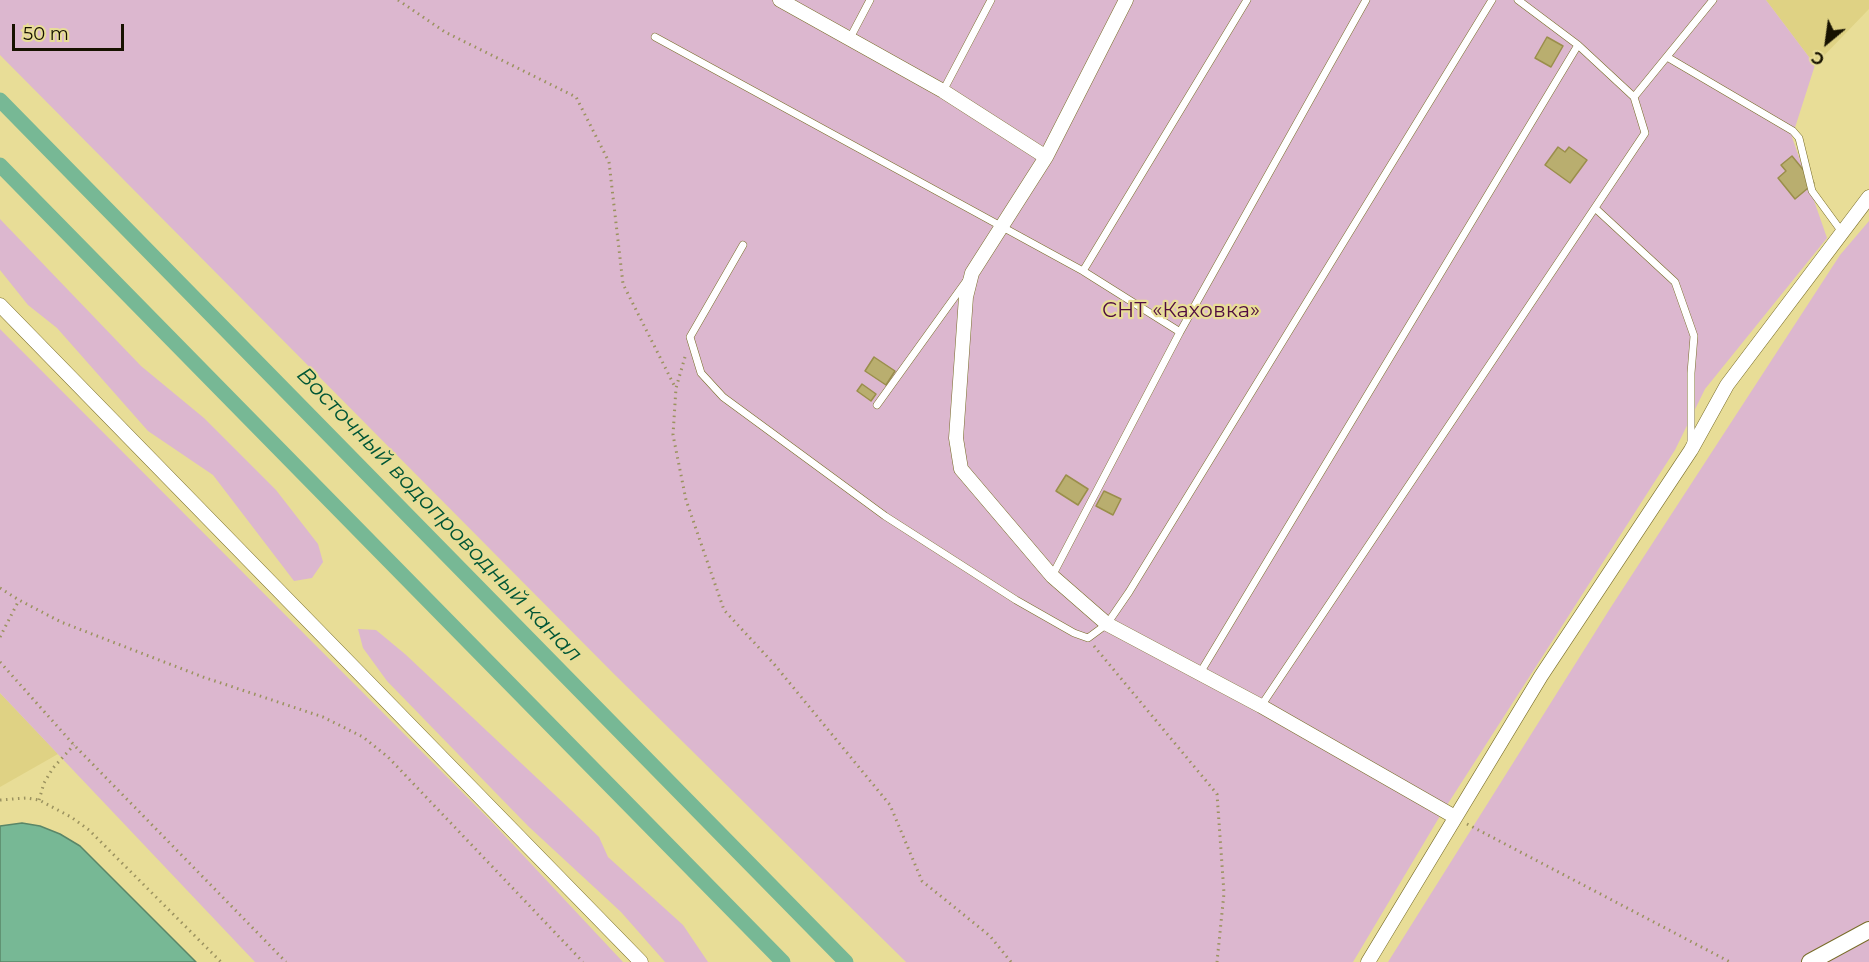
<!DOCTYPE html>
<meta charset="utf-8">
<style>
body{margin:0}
#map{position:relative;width:1869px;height:962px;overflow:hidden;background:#e8dd97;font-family:Montserrat,sans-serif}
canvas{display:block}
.north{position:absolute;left:1797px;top:12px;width:60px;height:60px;-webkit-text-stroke:4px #e8dd97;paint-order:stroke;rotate:209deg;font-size:16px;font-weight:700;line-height:24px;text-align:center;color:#171200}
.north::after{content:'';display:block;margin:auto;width:21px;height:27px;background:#171200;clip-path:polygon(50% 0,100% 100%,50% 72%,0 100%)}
.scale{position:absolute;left:12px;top:24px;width:112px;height:27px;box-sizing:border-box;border:3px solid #171200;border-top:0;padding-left:8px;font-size:18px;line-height:21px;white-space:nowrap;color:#171200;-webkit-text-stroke:4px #e8dd97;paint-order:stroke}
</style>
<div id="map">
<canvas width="1869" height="962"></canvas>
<div class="north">С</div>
<div class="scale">50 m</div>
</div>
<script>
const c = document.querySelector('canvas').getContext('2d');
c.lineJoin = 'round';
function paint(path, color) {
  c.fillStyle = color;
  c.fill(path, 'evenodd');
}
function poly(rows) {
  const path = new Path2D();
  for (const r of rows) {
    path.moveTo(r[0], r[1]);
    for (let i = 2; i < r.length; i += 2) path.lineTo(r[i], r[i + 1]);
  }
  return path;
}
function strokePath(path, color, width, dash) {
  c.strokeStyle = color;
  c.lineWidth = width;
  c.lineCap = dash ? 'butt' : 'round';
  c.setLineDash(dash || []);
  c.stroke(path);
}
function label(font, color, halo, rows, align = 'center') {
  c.font = font + ' Montserrat,sans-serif';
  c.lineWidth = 4.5;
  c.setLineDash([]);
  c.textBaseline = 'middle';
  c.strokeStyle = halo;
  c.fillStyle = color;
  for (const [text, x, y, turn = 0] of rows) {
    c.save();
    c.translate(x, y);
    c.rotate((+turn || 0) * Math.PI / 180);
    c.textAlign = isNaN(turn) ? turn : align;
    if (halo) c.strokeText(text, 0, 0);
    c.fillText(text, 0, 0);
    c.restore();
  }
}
const built = poly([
 [1766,0,1869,0,1869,9,1815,65],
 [0,693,58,754,0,787]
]);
const green = poly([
 [0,0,1766,0,1815,65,1792,137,1827,238,1705,389,1675,450,1440,816,1353,962,906,962,613,673,0,55],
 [0,219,141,366,204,418,276,490,318,544,323,562,312,578,294,581,213,475,148,431,57,328,28,305,0,270],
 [1869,221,1869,962,1388,962,1611,607,1840,255],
 [0,329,490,820,623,962,255,962,0,693],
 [358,629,376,630,405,654,571,810,599,837,608,857,683,925,708,962,665,962,621,912,528,826,387,681,363,648]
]);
const water = poly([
 [22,823,40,826,60,834,80,846,196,962,0,962,0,826,22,823]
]);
const canal = poly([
 [0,100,846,962],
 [0,165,783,962]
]);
const building = poly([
 [1547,37,1563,46,1551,67,1535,58,1547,37],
 [1558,147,1565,152,1569,147,1587,160,1570,183,1545,165,1558,147],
 [1792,156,1814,183,1795,199,1778,178,1786,171,1781,165,1792,156],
 [874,357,895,371,886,385,865,371,874,357],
 [862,384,876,394,871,401,857,391,862,384],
 [1066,475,1088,489,1078,505,1056,491,1066,475],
 [1104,491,1121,499,1113,515,1096,506,1104,491]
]);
const path = poly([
 [398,0,445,32,576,97,609,162,623,284,675,387],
 [685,357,676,388,673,435,686,500,724,610,774,664,890,805,922,881,990,936,1011,962],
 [0,588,19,600,61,622,203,677,323,717,363,737,388,757,583,962],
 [0,637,19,600],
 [1094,646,1217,794,1224,893,1217,962],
 [0,662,74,745,286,962],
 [0,800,26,798,39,800,71,817,89,830,221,962],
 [39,800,44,783,53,768,74,745],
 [1467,824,1730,962]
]);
const service = poly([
 [655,37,1083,271,1180,332],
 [850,38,870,0],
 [1667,57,1793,131,1799,138,1812,191,1842,232],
 [943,91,991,0],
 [1634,97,1713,0],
 [1595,208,1675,282,1694,336,1691,373,1691,445],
 [743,245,690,337,701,373,723,397,885,516,1016,600,1074,633,1088,638,1107,624,1129,592,1492,0],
 [1083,271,1247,0],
 [877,405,967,280],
 [1052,576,1180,332,1366,0],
 [1200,673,1578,45],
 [1261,706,1645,133,1634,97,1578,45,1518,0]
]);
const minor = poly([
 [780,0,943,91,1046,157],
 [1126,0,1046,157,972,273,966,297,956,438,961,469,1052,576,1107,624,1261,706,1455,817],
 [0,305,641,962],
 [1368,962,1541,676,1691,450,1727,385,1869,197]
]);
const tertiary = poly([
 [1810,962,1869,930]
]);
const parkNames = [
 ["СНТ «Каховка»",1181,311]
];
const waterNames = [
 ["Восточный водопроводный канал",439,515,46]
];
paint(built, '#dfd284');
paint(green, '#dcb7cf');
paint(water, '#77b895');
strokePath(water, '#5a8668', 1.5);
strokePath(canal, '#77b895', 15);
paint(building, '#b9ae6f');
strokePath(building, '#9a8e4b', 1.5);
strokePath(service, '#786c28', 8);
strokePath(minor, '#786c28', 15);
strokePath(tertiary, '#786c28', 18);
strokePath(path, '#9b925f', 3, [1.5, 4.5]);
strokePath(service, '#fff', 7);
strokePath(minor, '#fff', 14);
strokePath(tertiary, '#fff', 16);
label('21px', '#4f0c3f', '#e8dd97', parkNames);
label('italic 22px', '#015636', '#e8dd97', waterNames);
</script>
